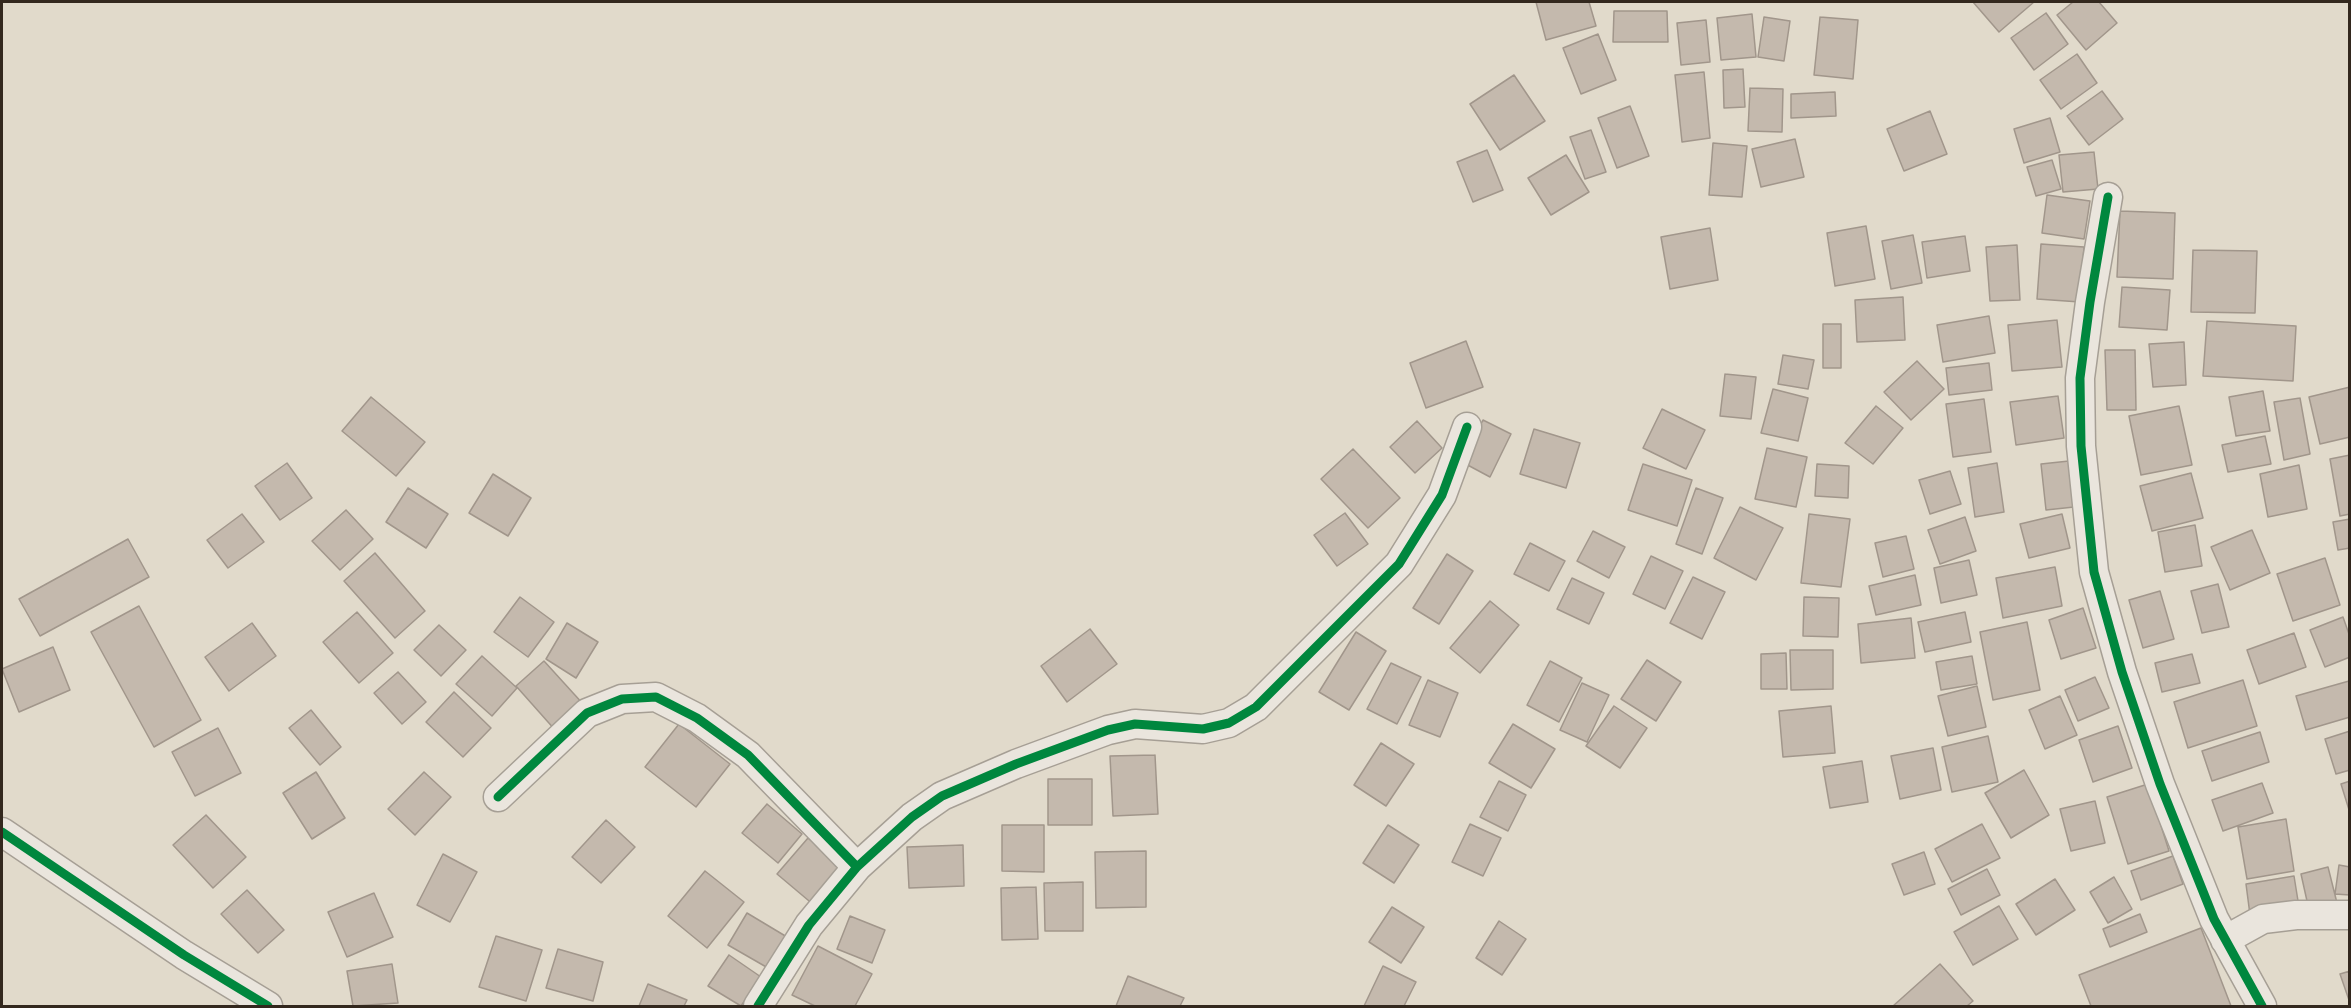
<!DOCTYPE html>
<style>
body{margin:0}
#map{position:relative;width:2351px;height:1008px;overflow:hidden;background:#e1dacb;font-family:"Roboto Serif",serif}
canvas{display:block}
.frame{position:absolute;inset:0;border:3px solid #33281e;pointer-events:none}
</style>
<div id="map">
<canvas width="2351" height="1008"></canvas>
<div class="frame"></div>
</div>
<script>
const c = document.querySelector('canvas').getContext('2d');
c.lineJoin = 'round';
function paint(path, color) {
  c.fillStyle = color;
  c.fill(path, 'evenodd');
}
function poly(rows) {
  const path = new Path2D();
  for (const r of rows) {
    path.moveTo(r[0], r[1]);
    for (let i = 2; i < r.length; i += 2) path.lineTo(r[i], r[i + 1]);
  }
  return path;
}
function strokePath(path, color, width, dash) {
  c.strokeStyle = color;
  c.lineWidth = width;
  c.lineCap = dash ? 'butt' : 'round';
  c.setLineDash(dash || []);
  c.stroke(path);
}
const building = poly([
 [1536,2,1589,2,1596,26,1546,40,1536,2],
 [1973,2,2034,2,1999,32,1973,2],
 [2073,2,2099,2,2117,23,2086,50,2057,15,2073,2],
 [1614,11,1667,11,1668,42,1613,42,1614,11],
 [2046,13,2068,44,2034,70,2011,38,2046,13],
 [1752,14,1756,57,1721,60,1717,18,1752,14],
 [1764,17,1790,21,1784,61,1758,57,1764,17],
 [1820,17,1858,20,1853,79,1814,75,1820,17],
 [1706,20,1710,62,1681,65,1677,23,1706,20],
 [1598,34,1616,80,1581,94,1563,48,1598,34],
 [2077,54,2097,83,2061,109,2040,80,2077,54],
 [1743,69,1745,107,1724,108,1723,70,1743,69],
 [1704,72,1710,138,1682,142,1675,75,1704,72],
 [1514,75,1545,121,1500,150,1470,104,1514,75],
 [1750,88,1783,89,1782,132,1748,131,1750,88],
 [2102,91,2123,119,2089,145,2067,116,2102,91],
 [1835,92,1836,116,1791,118,1791,94,1835,92],
 [1630,106,1649,156,1617,168,1598,118,1630,106],
 [1930,111,1947,154,1904,171,1887,129,1930,111],
 [2050,118,2060,152,2024,163,2014,129,2050,118],
 [1591,130,1606,172,1585,179,1570,137,1591,130],
 [1795,139,1804,177,1761,187,1752,149,1795,139],
 [1713,143,1747,146,1742,197,1709,195,1713,143],
 [1487,150,1503,190,1473,202,1457,162,1487,150],
 [2094,152,2098,189,2063,192,2059,155,2094,152],
 [1566,155,1589,192,1551,215,1528,178,1566,155],
 [2052,160,2061,189,2036,196,2027,167,2052,160],
 [2047,195,2090,201,2084,239,2042,233,2047,195],
 [2120,211,2175,213,2173,279,2117,277,2120,211],
 [1866,226,1875,279,1835,286,1827,233,1866,226],
 [1710,228,1718,280,1670,289,1661,237,1710,228],
 [1913,235,1922,283,1891,289,1882,241,1913,235],
 [1965,236,1970,271,1927,278,1922,242,1965,236],
 [2041,244,2084,247,2080,302,2037,299,2041,244],
 [2017,245,2020,300,1990,301,1986,247,2017,245],
 [2193,250,2257,251,2255,313,2191,312,2193,250],
 [2122,287,2170,290,2167,330,2119,327,2122,287],
 [1903,297,1905,340,1857,342,1855,300,1903,297],
 [1989,316,1995,353,1943,362,1937,325,1989,316],
 [2057,320,2062,367,2012,371,2008,325,2057,320],
 [2207,321,2296,326,2293,381,2203,376,2207,321],
 [1823,324,1841,324,1841,368,1823,368,1823,324],
 [1466,341,1483,387,1426,408,1410,363,1466,341],
 [2184,342,2186,385,2153,387,2149,344,2184,342],
 [2105,350,2135,350,2136,410,2107,410,2105,350],
 [1783,355,1814,360,1808,389,1778,384,1783,355],
 [1917,361,1944,389,1911,420,1884,392,1917,361],
 [1989,363,1992,390,1949,395,1946,368,1989,363],
 [1725,374,1756,377,1751,419,1720,416,1725,374],
 [2350,387,2350,437,2320,444,2309,397,2350,387],
 [1773,389,1808,398,1798,441,1761,433,1773,389],
 [2263,391,2270,431,2236,436,2229,397,2263,391],
 [2058,396,2064,438,2016,445,2010,402,2058,396],
 [371,397,425,442,396,476,342,431,371,397],
 [2300,398,2310,454,2284,460,2274,402,2300,398],
 [1984,399,1991,452,1953,457,1946,404,1984,399],
 [1876,406,1903,428,1873,464,1845,443,1876,406],
 [2179,406,2192,465,2141,475,2129,416,2179,406],
 [1662,409,1705,430,1686,469,1643,448,1662,409],
 [1483,420,1511,434,1490,477,1462,462,1483,420],
 [1417,421,1442,448,1415,473,1390,447,1417,421],
 [1534,429,1580,443,1566,488,1520,474,1534,429],
 [2265,436,2271,464,2228,472,2222,445,2265,436],
 [1767,448,1807,457,1796,507,1755,499,1767,448],
 [1353,449,1400,498,1368,528,1321,479,1353,449],
 [2350,455,2350,514,2340,516,2330,459,2350,455],
 [2069,461,2074,507,2046,510,2041,464,2069,461],
 [287,463,312,498,280,520,255,486,287,463],
 [1997,463,2004,512,1975,517,1968,468,1997,463],
 [1643,464,1692,480,1677,526,1628,510,1643,464],
 [1817,464,1849,466,1848,498,1815,496,1817,464],
 [2299,465,2307,509,2268,517,2260,474,2299,465],
 [1950,471,1961,504,1930,514,1919,480,1950,471],
 [2191,473,2203,518,2152,531,2140,486,2191,473],
 [493,474,531,498,508,536,469,513,493,474],
 [408,488,448,514,426,548,386,522,408,488],
 [1696,488,1723,498,1702,554,1676,544,1696,488],
 [1740,507,1783,528,1756,580,1714,558,1740,507],
 [346,510,373,539,340,570,312,541,346,510],
 [1345,513,1368,544,1337,566,1314,535,1345,513],
 [242,514,264,542,228,568,207,540,242,514],
 [1809,514,1850,519,1841,587,1801,583,1809,514],
 [2062,514,2070,548,2029,558,2020,524,2062,514],
 [1965,517,1976,551,1940,564,1928,530,1965,517],
 [2350,519,2350,548,2338,550,2333,522,2350,519],
 [2195,525,2202,566,2165,572,2158,532,2195,525],
 [2252,530,2270,573,2230,590,2211,547,2252,530],
 [1593,531,1625,547,1609,578,1577,561,1593,531],
 [1906,536,1914,569,1883,577,1875,543,1906,536],
 [128,539,149,577,40,636,19,599,128,539],
 [1530,543,1565,561,1549,591,1514,574,1530,543],
 [375,553,425,611,395,638,344,581,375,553],
 [1447,554,1473,571,1439,624,1413,608,1447,554],
 [1651,556,1683,571,1665,609,1633,594,1651,556],
 [2325,558,2340,605,2293,621,2277,574,2325,558],
 [1969,560,1977,595,1941,603,1934,568,1969,560],
 [2055,567,2062,606,2003,618,1996,578,2055,567],
 [1915,575,1921,605,1876,615,1869,586,1915,575],
 [1693,577,1725,592,1702,639,1670,623,1693,577],
 [1572,578,1604,593,1589,624,1557,609,1572,578],
 [2218,584,2229,627,2202,633,2191,591,2218,584],
 [2160,591,2174,639,2143,648,2129,600,2160,591],
 [520,597,554,622,528,657,494,632,520,597],
 [1804,597,1839,598,1838,637,1803,636,1804,597],
 [1490,601,1519,625,1480,673,1450,648,1490,601],
 [139,606,201,720,154,747,91,632,139,606],
 [2083,608,2096,648,2061,659,2049,620,2083,608],
 [357,612,393,653,359,683,323,642,357,612],
 [1965,612,1971,642,1925,652,1918,622,1965,612],
 [2343,617,2350,637,2350,657,2325,667,2310,630,2343,617],
 [1911,618,1915,658,1861,663,1858,624,1911,618],
 [2027,622,2040,690,1993,700,1980,632,2027,622],
 [252,623,276,656,229,691,205,657,252,623],
 [567,623,598,642,576,678,546,659,567,623],
 [439,625,466,650,441,676,414,650,439,625],
 [1090,629,1117,664,1067,702,1041,666,1090,629],
 [1356,632,1386,651,1349,710,1319,692,1356,632],
 [2294,633,2306,667,2259,684,2247,650,2294,633],
 [53,647,70,690,19,712,2,669,53,647],
 [1790,650,1833,650,1833,689,1791,690,1790,650],
 [1786,653,1787,689,1761,689,1761,654,1786,653],
 [2192,654,2200,683,2162,692,2155,663,2192,654],
 [482,656,517,688,492,716,456,684,482,656],
 [1972,656,1977,684,1941,690,1936,662,1972,656],
 [1647,660,1681,682,1656,721,1621,699,1647,660],
 [544,661,584,705,556,731,516,686,544,661],
 [1550,661,1582,678,1559,722,1527,705,1550,661],
 [1391,663,1421,677,1397,724,1367,709,1391,663],
 [398,672,426,702,402,724,374,693,398,672],
 [2095,677,2109,708,2078,721,2065,690,2095,677],
 [1428,680,1458,693,1440,737,1409,725,1428,680],
 [2243,680,2257,726,2188,748,2174,702,2243,680],
 [2349,681,2350,717,2306,730,2296,696,2349,681],
 [1582,683,1609,695,1587,742,1560,730,1582,683],
 [1977,686,1986,727,1948,736,1938,696,1977,686],
 [454,692,491,728,463,757,426,722,454,692],
 [2060,696,2077,735,2045,749,2029,710,2060,696],
 [1614,706,1647,728,1620,768,1586,746,1614,706],
 [1831,706,1835,753,1783,757,1779,711,1831,706],
 [311,710,341,747,320,765,289,728,311,710],
 [679,724,730,764,696,807,645,767,679,724],
 [1513,724,1555,749,1531,788,1489,763,1513,724],
 [2118,726,2132,768,2093,782,2079,740,2118,726],
 [218,728,241,773,195,796,172,752,218,728],
 [2350,731,2350,770,2336,774,2325,739,2350,731],
 [2260,732,2269,762,2212,781,2202,751,2260,732],
 [1988,736,1998,782,1952,792,1942,747,1988,736],
 [1381,743,1414,764,1386,806,1354,785,1381,743],
 [1933,748,1941,790,1900,799,1891,756,1933,748],
 [1155,755,1158,814,1113,816,1110,756,1155,755],
 [1862,761,1868,802,1830,808,1823,767,1862,761],
 [2024,770,2049,815,2011,838,1985,793,2024,770],
 [316,772,345,818,312,839,283,793,316,772],
 [424,772,451,797,415,835,388,809,424,772],
 [1048,779,1092,779,1092,825,1048,825,1048,779],
 [1499,781,1526,795,1508,831,1480,817,1499,781],
 [2350,781,2350,813,2341,784,2350,781],
 [2262,783,2273,813,2223,831,2212,800,2262,783],
 [2148,784,2169,851,2128,864,2107,797,2148,784],
 [2095,801,2105,843,2071,851,2060,809,2095,801],
 [767,804,802,834,778,863,742,833,767,804],
 [206,815,246,857,213,888,173,845,206,815],
 [2286,819,2294,871,2247,879,2238,827,2286,819],
 [606,820,635,847,601,883,572,857,606,820],
 [1470,824,1501,838,1483,876,1452,862,1470,824],
 [1982,824,2000,858,1952,882,1935,849,1982,824],
 [1002,825,1044,825,1044,872,1002,871,1002,825],
 [1388,825,1419,845,1394,883,1363,863,1388,825],
 [808,838,846,869,815,906,777,874,808,838],
 [963,845,964,886,909,888,907,847,963,845],
 [1146,851,1146,907,1096,908,1095,852,1146,851],
 [1924,852,1935,884,1904,895,1892,864,1924,852],
 [443,854,477,872,450,922,417,905,443,854],
 [2173,856,2183,884,2141,900,2131,871,2173,856],
 [2339,865,2350,867,2350,895,2335,894,2339,865],
 [2328,867,2337,903,2309,910,2301,874,2328,867],
 [1987,869,2000,895,1961,915,1948,889,1987,869],
 [705,871,744,902,707,948,668,916,705,871],
 [2294,876,2299,907,2250,915,2246,884,2294,876],
 [2114,877,2132,909,2108,923,2090,892,2114,877],
 [2055,879,2075,910,2036,935,2016,904,2055,879],
 [1083,882,1083,931,1045,931,1044,883,1083,882],
 [1036,887,1038,939,1002,940,1001,888,1036,887],
 [247,890,284,930,258,953,221,914,247,890],
 [374,893,393,937,347,957,328,912,374,893],
 [1999,906,2018,939,1973,965,1954,932,1999,906],
 [1392,907,1424,927,1401,963,1369,942,1392,907],
 [747,913,787,937,768,968,728,945,747,913],
 [2140,914,2147,932,2110,947,2103,929,2140,914],
 [850,916,885,930,872,963,837,949,850,916],
 [1499,921,1526,939,1502,975,1476,958,1499,921],
 [2201,928,2231,1006,2091,1006,2079,975,2201,928],
 [496,936,542,950,526,1001,479,987,496,936],
 [818,946,872,974,855,1006,815,1006,792,995,818,946],
 [558,949,603,962,593,1001,546,988,558,949],
 [729,955,761,977,741,1006,708,986,729,955],
 [392,964,398,1003,353,1006,347,971,392,964],
 [1940,964,1973,1001,1967,1006,1893,1006,1940,964],
 [1383,966,1416,982,1404,1006,1364,1006,1383,966],
 [2350,971,2350,1003,2340,974,2350,971],
 [1128,976,1184,998,1180,1006,1116,1006,1128,976],
 [648,984,687,1000,684,1006,639,1006,648,984]
]);
const street = poly([
 [2108,197,2090,302,2080,378,2081,446,2094,572,2122,672,2160,784,2214,919,2262,1006],
 [498,797,587,713,622,699,656,697,697,718,748,755,857,867],
 [2,832,184,955,268,1006],
 [2225,940,2263,919,2296,915,2350,915],
 [758,1006,809,925,857,867,912,817,942,796,1016,764,1108,730,1135,724,1203,729,1229,723,1256,707,1399,564,1442,495,1467,427]
]);
const cycleway = poly([
 [2108,197,2090,302,2080,378,2081,446,2094,572,2122,672,2160,784,2214,919,2262,1006],
 [498,797,587,713,622,699,656,697,697,718,748,755,857,867],
 [2,832,184,955,268,1006],
 [758,1006,809,925,857,867,912,817,942,796,1016,764,1108,730,1135,724,1203,729,1229,723,1256,707,1399,564,1442,495,1467,427]
]);
paint(building, '#c4b9ad');
strokePath(building, '#a1968b', 1.5);
strokePath(street, '#a69f95', 31);
strokePath(street, '#eae5dd', 28);
strokePath(cycleway, '#00873e', 9);
</script>
